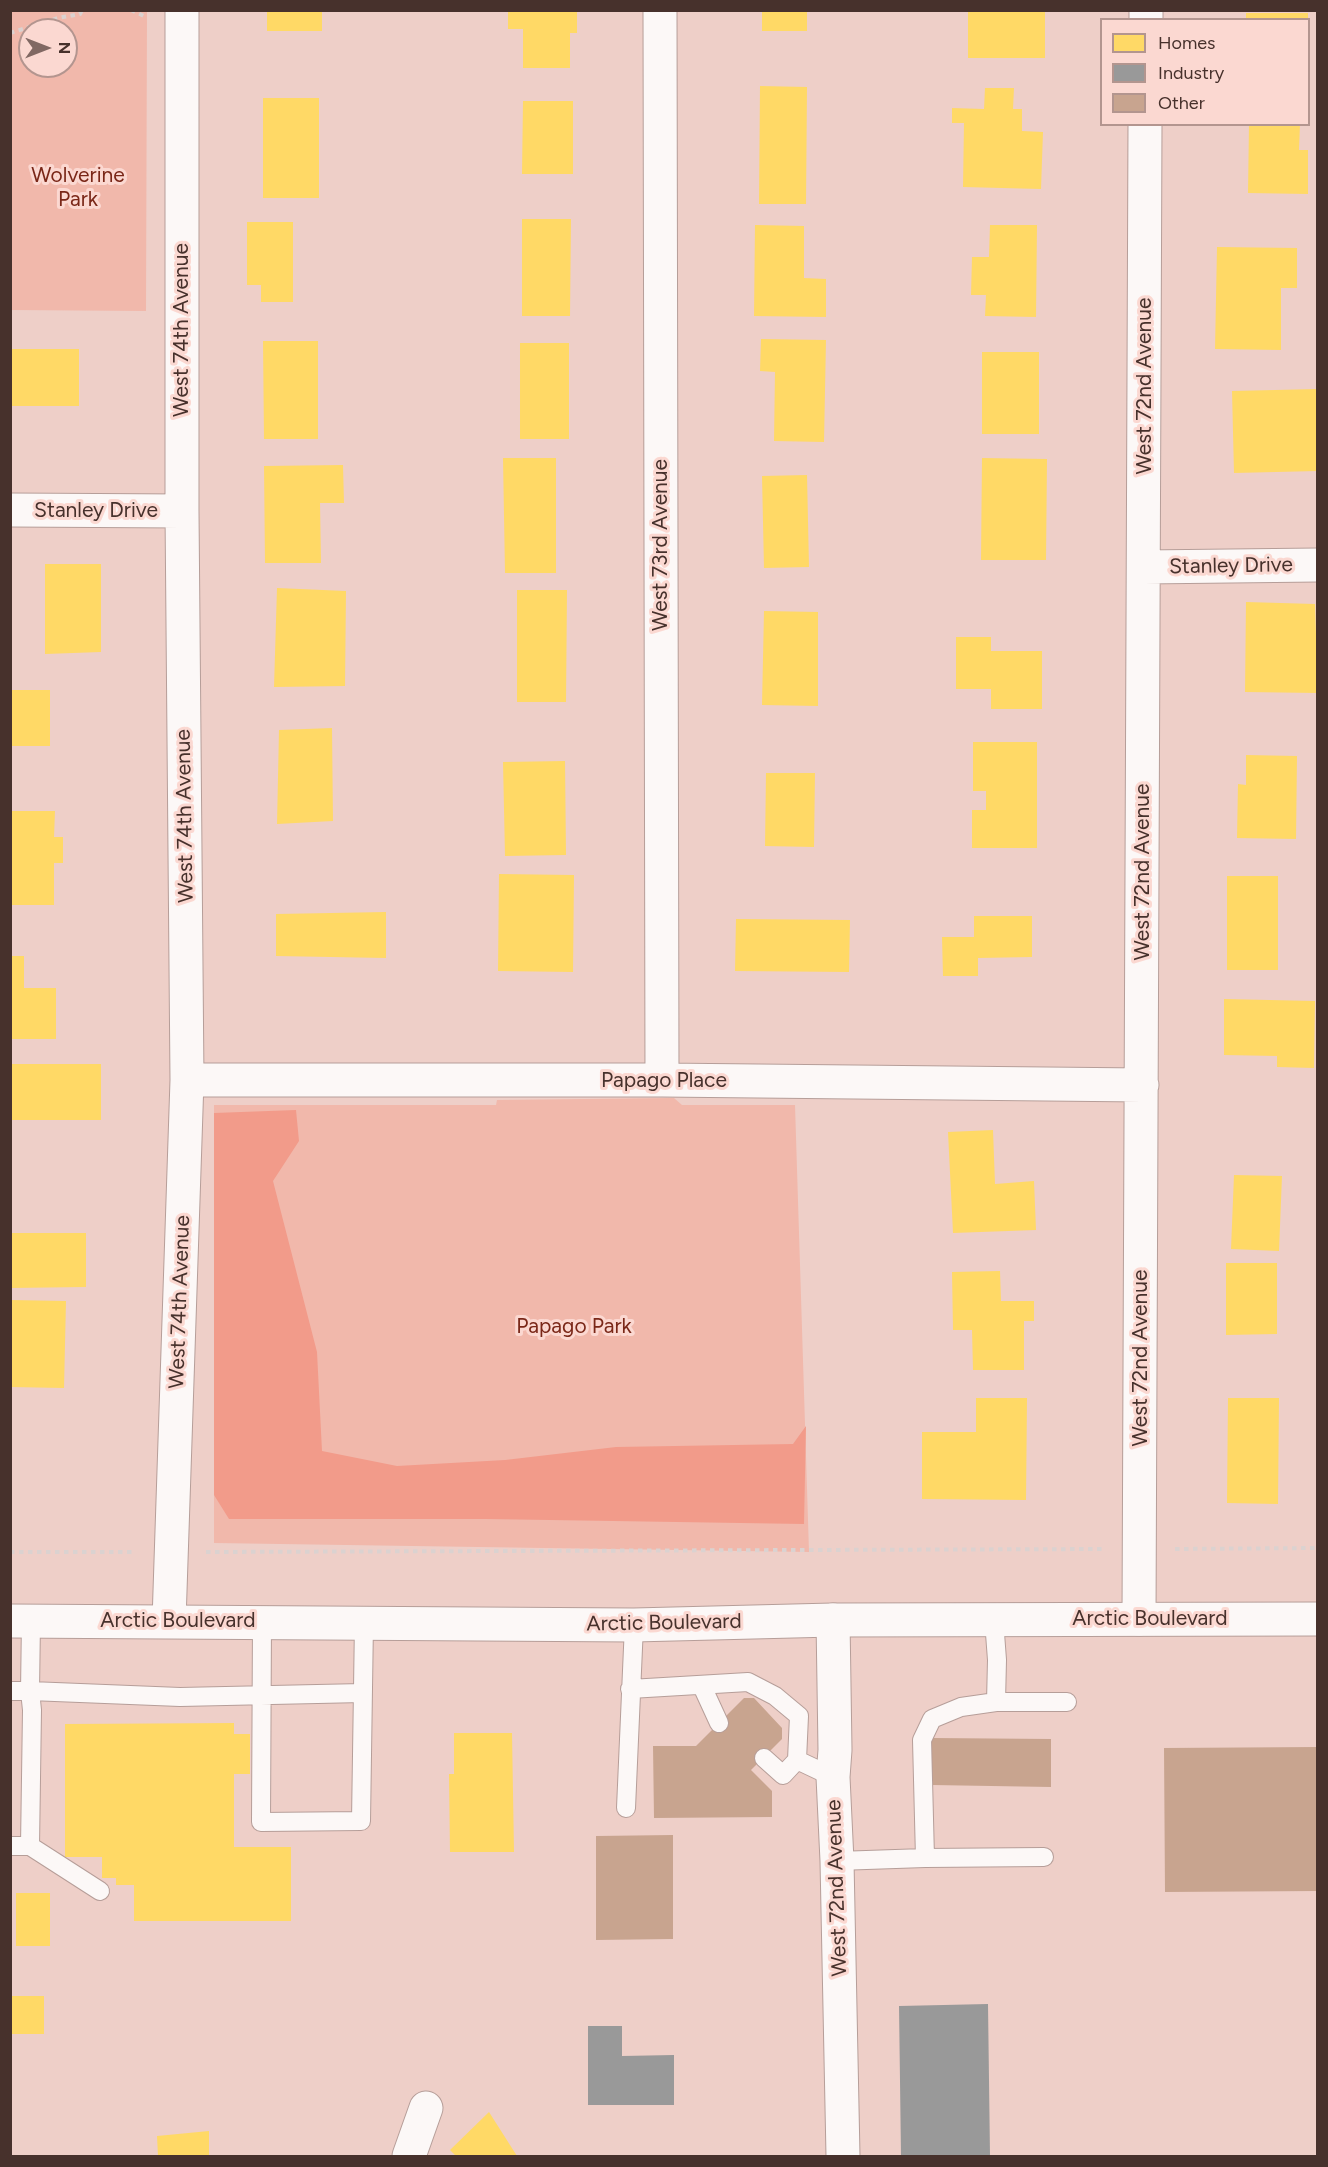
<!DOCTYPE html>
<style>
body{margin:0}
#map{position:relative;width:1328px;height:2167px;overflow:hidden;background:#eecfc8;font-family:Figtree,sans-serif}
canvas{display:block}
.frame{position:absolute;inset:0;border:12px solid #47312c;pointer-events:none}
.legend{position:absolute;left:1100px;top:18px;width:210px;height:108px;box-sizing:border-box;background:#fbd8d1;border:2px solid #b3958f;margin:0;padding:8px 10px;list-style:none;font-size:18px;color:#47312c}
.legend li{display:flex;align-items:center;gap:12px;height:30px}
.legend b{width:30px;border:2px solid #b3958f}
.north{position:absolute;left:18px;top:18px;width:60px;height:60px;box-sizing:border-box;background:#fbd8d1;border:2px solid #b3958f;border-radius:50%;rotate:90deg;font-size:16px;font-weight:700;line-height:24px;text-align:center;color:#47312c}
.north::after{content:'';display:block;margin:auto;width:21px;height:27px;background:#816863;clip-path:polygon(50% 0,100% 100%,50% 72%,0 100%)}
</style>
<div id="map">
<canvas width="1328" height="2167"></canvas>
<div class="frame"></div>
<ul class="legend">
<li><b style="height:16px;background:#ffd966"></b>Homes</li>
<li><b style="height:16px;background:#999"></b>Industry</li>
<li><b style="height:16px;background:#c8a48f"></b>Other</li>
</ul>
<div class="north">N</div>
</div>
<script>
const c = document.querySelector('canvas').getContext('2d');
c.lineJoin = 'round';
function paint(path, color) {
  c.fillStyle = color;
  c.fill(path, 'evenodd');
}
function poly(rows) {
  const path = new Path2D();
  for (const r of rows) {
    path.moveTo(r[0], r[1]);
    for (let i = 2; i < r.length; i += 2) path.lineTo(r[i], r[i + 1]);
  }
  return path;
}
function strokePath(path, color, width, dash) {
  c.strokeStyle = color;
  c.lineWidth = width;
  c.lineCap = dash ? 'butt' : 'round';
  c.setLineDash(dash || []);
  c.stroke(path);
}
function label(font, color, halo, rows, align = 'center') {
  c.font = font + ' Figtree,sans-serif';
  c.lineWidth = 6;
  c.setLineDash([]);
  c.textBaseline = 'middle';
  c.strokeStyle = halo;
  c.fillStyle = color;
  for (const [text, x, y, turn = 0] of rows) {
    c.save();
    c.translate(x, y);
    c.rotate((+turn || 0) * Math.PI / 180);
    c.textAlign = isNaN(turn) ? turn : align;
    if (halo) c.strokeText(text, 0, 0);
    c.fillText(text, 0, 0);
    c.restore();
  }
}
const green = poly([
 [11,10,147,11,146,311,11,310],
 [30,30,66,30,66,66,30,66],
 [674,1098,682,1105,795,1105,809,1552,214,1543,214,1105,496,1105,497,1100]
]);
const forest = poly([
 [296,1110,299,1141,273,1181,317,1352,322,1451,397,1466,505,1460,616,1447,793,1444,806,1426,804,1524,486,1519,229,1519,214,1495,214,1113]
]);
const homes = poly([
 [267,10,322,10,322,31,267,31],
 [508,10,577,10,577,33,570,33,570,68,523,68,523,29,508,29],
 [762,10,807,10,807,31,762,31],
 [968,10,1045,10,1045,58,968,58],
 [1246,13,1308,13,1308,20,1246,20],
 [760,86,807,87,806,204,759,204],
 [985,88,1014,88,1013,109,1022,109,1022,131,1043,132,1041,189,963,187,964,123,952,123,952,108,984,109],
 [263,98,319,98,319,198,263,198],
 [523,101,573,101,573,174,522,174],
 [1249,124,1300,124,1299,150,1308,150,1308,194,1248,193],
 [522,219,571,219,570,316,522,316],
 [247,222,293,222,293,302,261,302,261,285,247,285],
 [755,225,804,226,804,278,826,279,826,317,754,316],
 [990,225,1037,225,1036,317,985,316,986,295,971,295,972,257,989,257],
 [1217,247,1297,248,1297,288,1281,288,1281,350,1215,349],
 [761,339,826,340,824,442,774,441,775,372,760,371],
 [263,341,318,341,318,439,264,439],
 [520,343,569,343,569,439,520,439],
 [10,349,79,349,79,406,10,406],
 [982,352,1039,352,1039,434,982,434],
 [1318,389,1318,471,1234,473,1232,391],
 [503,458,556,458,556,573,505,573],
 [982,458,1047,459,1046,560,981,560],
 [343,465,344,503,320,503,321,563,265,563,264,466],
 [807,475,809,567,764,568,762,476],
 [45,564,101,564,101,652,45,654],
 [277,588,346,591,345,686,274,687],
 [517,590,567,590,566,702,517,702],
 [1246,602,1315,604,1318,693,1245,692],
 [764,611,818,612,818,706,762,705],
 [956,637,991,637,991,651,1042,651,1042,709,991,709,991,689,956,689],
 [10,690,50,690,50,746,10,746],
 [332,728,333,821,277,824,279,730],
 [973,742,1037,742,1037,848,972,848,972,810,986,810,986,791,973,791],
 [1246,755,1297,756,1296,839,1237,838,1238,784,1246,785],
 [565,761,566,855,505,856,503,762],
 [766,773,815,773,814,847,765,846],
 [10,811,55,811,54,837,63,837,63,863,54,863,54,905,10,905],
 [499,874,574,875,573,972,498,971],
 [1227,876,1278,876,1278,970,1227,970],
 [386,912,386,958,276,956,276,914],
 [974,916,1032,916,1032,957,978,958,978,976,943,976,942,937,974,937],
 [736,919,850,920,849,972,735,971],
 [10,956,24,956,24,988,56,988,56,1039,10,1039],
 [1224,999,1315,1001,1314,1068,1277,1067,1277,1056,1224,1055],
 [10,1064,101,1064,101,1120,10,1120],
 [993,1130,995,1184,1034,1181,1036,1230,953,1233,948,1132],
 [1234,1175,1282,1176,1279,1251,1231,1249],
 [10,1233,86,1233,86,1287,10,1288],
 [1226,1263,1277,1263,1277,1334,1226,1335],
 [1000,1271,1001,1301,1034,1301,1034,1321,1024,1321,1024,1370,973,1370,972,1330,953,1330,952,1272],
 [10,1300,66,1301,64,1388,10,1387],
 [976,1398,1027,1398,1026,1500,922,1499,922,1432,976,1432],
 [1228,1398,1279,1398,1278,1504,1227,1503],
 [234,1723,234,1734,250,1734,250,1774,234,1774,234,1847,291,1847,291,1921,134,1921,134,1885,116,1885,116,1878,102,1878,102,1857,65,1857,65,1724],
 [454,1733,512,1733,514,1852,450,1852,449,1774,454,1774],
 [16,1893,50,1893,50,1946,16,1946],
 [10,1996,44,1996,44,2034,10,2034],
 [489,2112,517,2156,456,2156,450,2150],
 [209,2131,209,2156,158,2156,157,2136]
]);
const industry = poly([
 [988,2004,990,2156,901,2156,899,2006],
 [588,2026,622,2026,622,2056,674,2055,674,2105,588,2105]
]);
const building = poly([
 [744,1698,754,1698,782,1728,782,1739,751,1770,772,1791,772,1817,654,1818,653,1746,696,1746],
 [932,1738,1051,1739,1051,1787,932,1785],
 [1318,1747,1318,1891,1165,1892,1164,1748],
 [673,1835,673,1939,596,1940,596,1836]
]);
const path = poly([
 [131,10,146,17],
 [10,33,58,18,80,14,82,10],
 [1175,1549,1318,1548],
 [10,1552,136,1552],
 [206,1552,1105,1549]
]);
const lane = poly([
 [994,1620,997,1660,996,1702,1067,1702],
 [31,1621,30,1691,180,1697,363,1693],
 [262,1621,261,1822,361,1821,364,1622],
 [702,1686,719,1723],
 [630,1689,748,1682,775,1696,799,1716,797,1760,783,1775,764,1758],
 [10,1691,30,1691,32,1710,30,1846,10,1846],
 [996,1702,961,1707,932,1719,922,1740,925,1858,1044,1857],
 [797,1760,833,1777],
 [626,1808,634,1625],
 [30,1846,100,1891],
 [837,1861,925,1858]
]);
const street = poly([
 [660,10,662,1080],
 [1146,20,1146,10],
 [10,510,182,511],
 [1144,567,1318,565],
 [187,1080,662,1080,1142,1085],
 [1139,1619,1145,124],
 [833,1620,835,1750,833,1777,837,1861,843,2156],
 [169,1621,187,1080,182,511,182,10],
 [409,2156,426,2108]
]);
const secondary = poly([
 [10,1621,634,1625,833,1620,1318,1619]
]);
const parkNames = [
 ["Wolverine",78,176],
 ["Park",78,200],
 ["Papago Park",574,1327]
];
const streetNames = [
 ["West 74th Avenue",182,330,-90],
 ["West 72nd Avenue",1145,386,-90],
 ["Stanley Drive",96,511],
 ["West 73rd Avenue",661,545,-90],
 ["Stanley Drive",1231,566,-1],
 ["West 74th Avenue",185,816,-91],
 ["West 72nd Avenue",1143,872,-90],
 ["Papago Place",664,1081],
 ["West 74th Avenue",180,1302,-88],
 ["West 72nd Avenue",1141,1358,-90],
 ["Arctic Boulevard",1150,1619],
 ["Arctic Boulevard",178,1621],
 ["Arctic Boulevard",664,1623,-1],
 ["West 72nd Avenue",837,1888,-92]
];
paint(green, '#f1b8ab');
paint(forest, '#f29b8a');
paint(homes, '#ffd966');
paint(industry, '#999');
paint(building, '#c8a48f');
strokePath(lane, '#b69e99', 20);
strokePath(street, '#b69e99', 35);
strokePath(secondary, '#b69e99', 35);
strokePath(path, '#dbd2d0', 4, [4.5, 4.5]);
strokePath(lane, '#fcf8f7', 18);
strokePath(street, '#fcf8f7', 33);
strokePath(secondary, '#fcf8f7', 33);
label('21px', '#7a2718', '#fbd8d1', parkNames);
label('21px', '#47312c', '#fbd8d1', streetNames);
</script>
